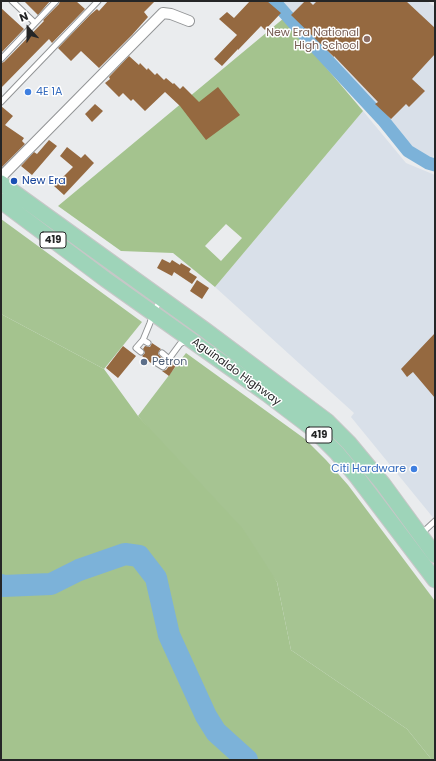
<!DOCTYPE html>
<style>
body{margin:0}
#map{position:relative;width:436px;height:761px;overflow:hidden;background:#eaecee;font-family:Poppins,sans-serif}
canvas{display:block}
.frame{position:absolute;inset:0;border:2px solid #252627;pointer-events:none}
.north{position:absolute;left:8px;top:8px;width:40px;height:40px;-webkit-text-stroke:3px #fff;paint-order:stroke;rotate:339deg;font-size:11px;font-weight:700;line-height:16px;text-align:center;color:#252627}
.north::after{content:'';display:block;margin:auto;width:14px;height:18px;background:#252627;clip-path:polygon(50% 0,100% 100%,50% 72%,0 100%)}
</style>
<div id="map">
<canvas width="436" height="761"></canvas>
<div class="frame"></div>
<div class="north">N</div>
</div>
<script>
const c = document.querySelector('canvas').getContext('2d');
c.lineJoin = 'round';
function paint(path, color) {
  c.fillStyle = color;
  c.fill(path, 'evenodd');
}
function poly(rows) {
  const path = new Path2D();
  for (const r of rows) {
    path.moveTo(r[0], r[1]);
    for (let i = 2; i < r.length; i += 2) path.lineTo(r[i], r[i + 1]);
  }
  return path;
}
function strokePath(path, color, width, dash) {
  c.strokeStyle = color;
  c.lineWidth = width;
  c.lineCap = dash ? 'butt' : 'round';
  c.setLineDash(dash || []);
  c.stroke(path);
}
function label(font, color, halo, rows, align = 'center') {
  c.font = font + ' Poppins,sans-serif';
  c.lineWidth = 3;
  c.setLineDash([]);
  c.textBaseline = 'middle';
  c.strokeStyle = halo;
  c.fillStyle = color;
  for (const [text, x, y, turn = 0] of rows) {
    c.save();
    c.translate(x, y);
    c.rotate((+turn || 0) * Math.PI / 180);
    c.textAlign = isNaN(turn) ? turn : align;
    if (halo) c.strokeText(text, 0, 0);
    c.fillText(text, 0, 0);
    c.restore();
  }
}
const built = poly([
 [280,1,427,1,435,7,435,154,431,159,411,147,334,57,291,15],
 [363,111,406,163,435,175,435,520,351,417,354,413,215,287]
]);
const green = poly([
 [1,219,142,322,104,369,1,314],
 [186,353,305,439,326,460,348,485,435,601,435,760,432,760,407,729,291,650,277,582,138,416]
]);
const forest = poly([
 [284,18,363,111,215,287,173,253,121,251,58,206],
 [226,224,242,238,221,261,205,246],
 [1,314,104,369,138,416,243,529,277,582,291,650,407,729,432,760,1,760]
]);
const canal = poly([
 [274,1,306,37,383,120,408,151,428,163,435,165]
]);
const river = poly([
 [1,585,3,586,51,584,79,570,125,554,139,556,156,578,169,635,206,716,216,732,247,760]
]);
const building = poly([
 [24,1,50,1,38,15],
 [60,1,76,1,85,9,52,43,49,39,1,88,1,63,4,62,44,21,43,20,59,4],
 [108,1,155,1,144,12,148,17,132,35,99,68,81,51,71,61,58,48,90,15,97,9,99,11],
 [250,1,267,1,281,13,265,30,261,26,238,50,238,49,222,66,214,59,237,35,219,19,227,12,234,18],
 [305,1,309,1,313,5,317,1,406,1,435,28,435,54,412,79,425,91,409,107,406,104,391,119,375,104,378,102,334,56,334,57,291,15],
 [1,8,24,29,1,53],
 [129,56,139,65,140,63,147,70,148,68,155,75,157,73,164,80,166,78,173,84,174,83,180,89,183,86,199,102,218,87,240,115,206,140,180,106,165,92,145,111,133,99,131,101,123,93,119,97,105,83,110,79,109,77],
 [95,104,103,111,92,122,85,114],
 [1,106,13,116,5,125,24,138,22,141,25,144,1,168],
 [49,140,57,146,32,175,21,166,34,152,37,154],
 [67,147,81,158,85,154,94,163,64,195,54,186,73,167,60,156],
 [162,259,170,263,172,260,180,265,181,263,191,269,189,272,197,277,192,284,174,272,172,276,157,268],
 [197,280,209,288,202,299,190,291],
 [435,333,435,398,413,372,407,377,401,369],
 [152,343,161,349,159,351,158,354,164,360,162,362,155,358,152,360,151,363,142,356,145,353,143,349,145,346,150,347],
 [123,346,136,356,118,378,106,368],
 [173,361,177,364,169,376,162,371,166,370]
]);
const service = poly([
 [12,1,35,23],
 [1,59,56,1],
 [1,102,98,1],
 [143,340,148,343],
 [141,352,136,348,143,340,150,323,153,313,161,299],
 [162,353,169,359],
 [155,362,163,367,180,344,187,340],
 [421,534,435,521]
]);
const minor = poly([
 [1,177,163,13,171,14,189,21]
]);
const primary = poly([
 [1,183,205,330,327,421,349,443,383,484,435,555],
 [1,201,105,279,267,394,313,429,337,453,357,477,435,580]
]);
const markers = [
 [367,39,4,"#8d6e63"],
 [28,92,4,"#3f7fe0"],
 [14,181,4,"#1a4fb4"],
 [144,362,4,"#5c6f8a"],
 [414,469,4,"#3f7fe0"]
];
const shields = [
 [53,240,26],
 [319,435,26]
];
const shieldNames = [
 ["419",53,240],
 ["419",319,435]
];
const educationNames = [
 ["New Era National",359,33],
 ["High School",359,46]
];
const shopNames = [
 ["4E 1A",36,92],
 ["Citi Hardware",406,469,"right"]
];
const transitNames = [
 ["New Era",22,181]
];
const serviceNames = [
 ["Petron",152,362]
];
const streetNames = [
 ["Aguinaldo Highway",236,372,36]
];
paint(built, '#d9e0e9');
paint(green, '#a6c492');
paint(forest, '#a4c38e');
strokePath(canal, '#7cb2d9', 13);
strokePath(river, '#7cb2d9', 22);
paint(building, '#956940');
strokePath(service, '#929496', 7);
strokePath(minor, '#929496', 12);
strokePath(primary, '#c6c7c7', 17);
strokePath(service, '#fff', 5);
strokePath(minor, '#fff', 10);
strokePath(primary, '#9ed4b9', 15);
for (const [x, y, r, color] of markers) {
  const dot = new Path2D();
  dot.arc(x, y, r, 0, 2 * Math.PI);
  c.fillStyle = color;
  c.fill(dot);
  strokePath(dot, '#fff', 1.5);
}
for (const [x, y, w] of shields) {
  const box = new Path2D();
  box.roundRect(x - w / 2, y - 8, w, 16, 3);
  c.fillStyle = '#fff';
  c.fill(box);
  strokePath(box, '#252627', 1);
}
label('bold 10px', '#252627', null, shieldNames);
label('11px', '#785e54', '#fff', educationNames, 'right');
label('11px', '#366cbe', '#fff', shopNames, 'left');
label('11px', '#164399', '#fff', transitNames, 'left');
label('11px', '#4e5e75', '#fff', serviceNames, 'left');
label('11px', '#252627', '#fff', streetNames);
</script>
